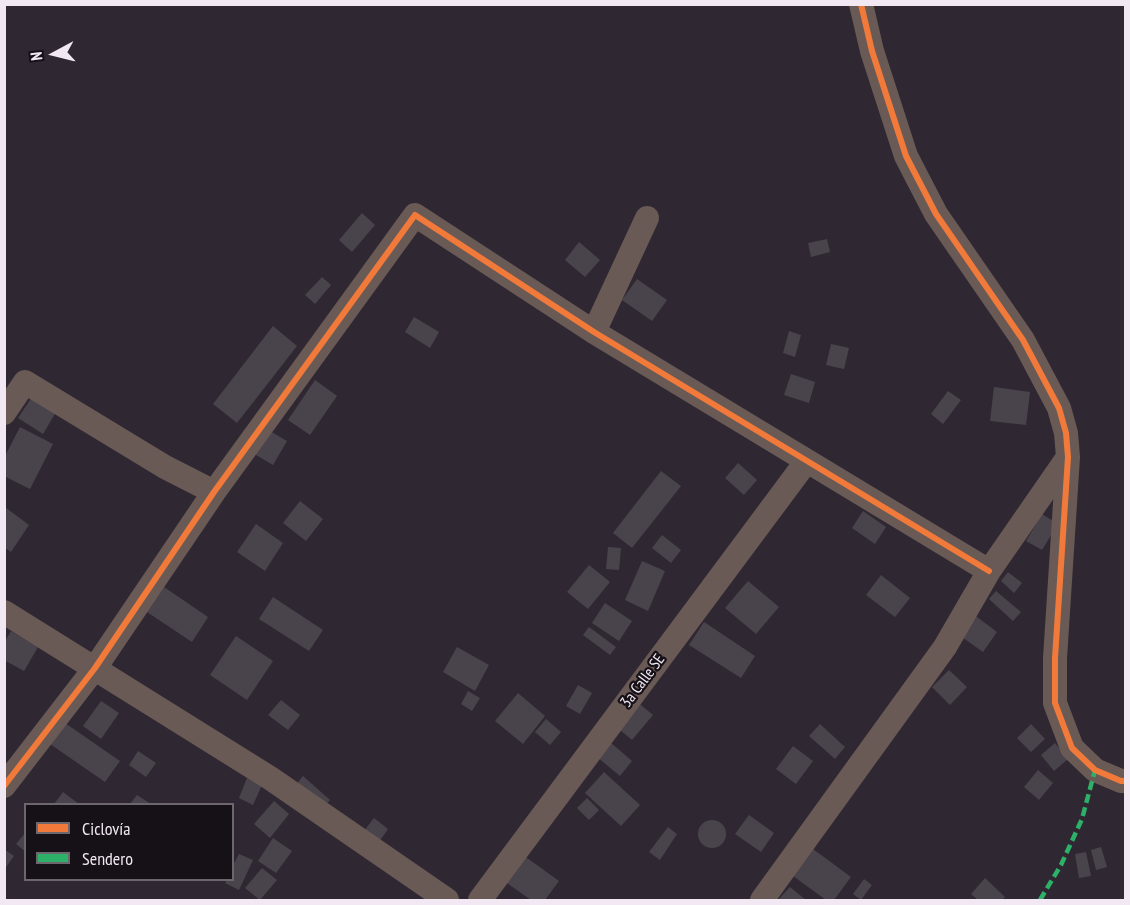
<!DOCTYPE html>
<meta charset="utf-8">
<style>
body{margin:0}
#map{position:relative;width:1130px;height:905px;overflow:hidden;background:#2f2832;font-family:"PT Sans Narrow",sans-serif}
canvas{display:block}
.frame{position:absolute;inset:0;border:6px solid #f1e8f3;pointer-events:none}
.legend{position:absolute;left:24px;top:803px;width:210px;height:78px;box-sizing:border-box;background:#161017;border:2px solid #6e666f;margin:0;padding:8px 10px;list-style:none;font-size:18px;color:#f1e8f3}
.legend li{display:flex;align-items:center;gap:12px;height:30px}
.legend b{width:30px;border:2px solid #6e666f}
.north{position:absolute;left:24px;top:24px;width:60px;height:60px;-webkit-text-stroke:4px #161017;paint-order:stroke;rotate:263deg;font-size:16px;font-weight:700;line-height:24px;text-align:center;color:#f1e8f3}
.north::after{content:'';display:block;margin:auto;width:21px;height:27px;background:#f1e8f3;clip-path:polygon(50% 0,100% 100%,50% 72%,0 100%)}
</style>
<div id="map">
<canvas width="1130" height="905"></canvas>
<div class="frame"></div>
<ul class="legend">
<li><b style="height:8px;background:#f17a3a"></b>Ciclovía</li>
<li><b style="height:8px;background:#2db169"></b>Sendero</li>
</ul>
<div class="north">N</div>
</div>
<script>
const c = document.querySelector('canvas').getContext('2d');
c.lineJoin = 'round';
function paint(path, color) {
  c.fillStyle = color;
  c.fill(path, 'evenodd');
}
function poly(rows) {
  const path = new Path2D();
  for (const r of rows) {
    if (r.length === 3) {
      path.moveTo(r[0] + r[2], r[1]);
      path.arc(r[0], r[1], r[2], 0, 2 * Math.PI);
      continue;
    }
    path.moveTo(r[0], r[1]);
    for (let i = 2; i < r.length; i += 2) path.lineTo(r[i], r[i + 1]);
  }
  return path;
}
function strokePath(path, color, width, dash) {
  c.strokeStyle = color;
  c.lineWidth = width;
  c.lineCap = dash ? 'butt' : 'round';
  c.setLineDash(dash || []);
  c.stroke(path);
}
function label(font, color, halo, rows, align = 'center') {
  c.font = font + ' "PT Sans Narrow",sans-serif';
  c.lineWidth = 4.5;
  c.setLineDash([]);
  c.textBaseline = 'middle';
  c.strokeStyle = halo;
  c.fillStyle = color;
  for (const [text, x, y, turn = 0] of rows) {
    c.save();
    c.translate(x, y);
    c.rotate((+turn || 0) * Math.PI / 180);
    c.textAlign = isNaN(turn) ? turn : align;
    if (halo) c.strokeText(text, 0, 0);
    c.fillText(text, 0, 0);
    c.restore();
  }
}
const building = poly([
 [362,213,375,225,352,252,339,240],
 [827,239,830,252,811,257,808,243],
 [579,242,600,260,585,277,565,260],
 [322,277,331,285,315,304,305,295],
 [637,279,667,300,652,321,622,300],
 [414,317,439,332,430,348,405,332],
 [273,326,297,346,237,423,213,404],
 [789,331,801,335,795,357,783,353],
 [831,344,849,348,844,369,826,365],
 [791,374,815,382,809,403,784,395],
 [315,380,337,396,310,435,288,420],
 [994,387,1030,392,1026,425,990,421],
 [948,391,961,400,943,424,931,414],
 [32,397,56,412,43,434,18,418],
 [20,427,53,444,30,489,4,476,4,458],
 [265,428,287,441,273,465,251,452],
 [738,463,757,480,744,495,725,478],
 [661,471,681,486,632,548,613,533],
 [300,501,323,519,306,541,283,523],
 [5,507,29,525,11,552,5,548],
 [863,511,886,527,875,544,852,528],
 [1042,514,1058,524,1042,550,1026,541],
 [256,524,283,543,265,571,237,552],
 [662,535,681,550,671,563,652,548],
 [608,547,621,548,619,570,606,569],
 [642,561,665,571,648,611,625,600],
 [589,565,610,582,588,609,567,592],
 [1008,572,1022,583,1014,593,1001,581],
 [881,575,910,598,895,617,866,595],
 [748,581,779,607,756,634,725,608],
 [164,587,208,617,192,642,147,612],
 [996,591,1021,612,1013,621,989,599],
 [273,597,323,630,309,651,259,619],
 [605,603,632,621,619,641,592,623],
 [973,614,997,632,983,652,959,635],
 [704,622,755,656,741,678,689,645],
 [589,627,616,647,610,655,583,635],
 [11,631,38,647,24,671,4,660,4,643],
 [236,636,273,661,247,700,210,675],
 [457,647,489,665,475,691,443,672],
 [949,670,967,687,950,705,932,687],
 [578,685,592,693,580,714,566,706],
 [468,691,480,698,472,711,461,704],
 [518,693,545,716,523,744,495,721],
 [281,700,300,715,288,730,268,715],
 [635,700,653,715,632,740,614,725],
 [101,701,119,713,101,739,83,726],
 [546,719,561,732,550,745,535,732],
 [65,723,120,761,105,782,50,744],
 [820,724,845,747,835,759,809,736],
 [1031,724,1045,739,1031,752,1017,738],
 [610,742,632,761,620,776,597,757],
 [1055,743,1068,759,1054,771,1041,755],
 [793,746,813,761,796,784,776,769],
 [138,751,156,763,146,777,129,765],
 [1038,770,1053,783,1039,800,1024,787],
 [604,772,640,805,621,826,585,793],
 [303,776,330,800,322,809,295,786],
 [247,778,262,785,253,805,239,798],
 [63,792,79,804,54,804],
 [137,795,151,804,130,804],
 [587,798,599,810,589,820,577,808],
 [274,801,289,814,270,838,254,824],
 [749,815,774,833,761,852,735,834],
 [374,818,388,829,379,842,364,831],
 [712,834,14],
 [668,827,677,834,660,860,649,852],
 [26,832,26,852,16,844],
 [273,838,292,851,276,873,258,861],
 [809,846,851,877,834,900,826,900,789,873],
 [1101,847,1107,867,1096,870,1091,850],
 [4,849,14,856,4,870],
 [1086,852,1091,876,1079,878,1075,854],
 [239,854,253,860,239,890,225,883,227,880,232,880,232,867],
 [523,855,559,881,545,900,531,900,504,881],
 [262,868,277,880,260,900,245,888],
 [985,878,1005,897,1002,900,978,900,971,894],
 [864,879,872,885,861,900,853,894],
 [790,887,806,900,778,900]
]);
const minor = poly([
 [861,4,872,51,906,156,936,214,1023,340,1059,408,1066,433,1068,457,1055,658,1055,703,1072,748,1095,770,1121,781,1126,781],
 [594,332,647,218],
 [4,413,25,382,165,467,214,492],
 [4,612,270,778,447,900],
 [4,786,95,668,214,492,415,215,594,332,989,571],
 [480,900,806,462],
 [762,900,945,647,989,571,1068,457]
]);
const quiet = poly([
 [1040,900,1061,865,1082,819,1095,770]
]);
const cycleway = poly([
 [861,4,872,51,906,156,936,214,1023,340,1059,408,1066,433,1068,457,1055,658,1055,703,1072,748,1095,770,1121,781,1126,781],
 [4,786,95,668,214,492,415,215,594,332,989,571]
]);
const streetNames = [
 ["3a Calle SE",643,681,-53]
];
paint(building, '#49444b');
strokePath(minor, '#6a5a56', 24);
strokePath(quiet, '#2db169', 4.5, [9, 4.5]);
strokePath(cycleway, '#f17a3a', 6);
label('16px', '#f1e8f3', '#161017', streetNames);
</script>
